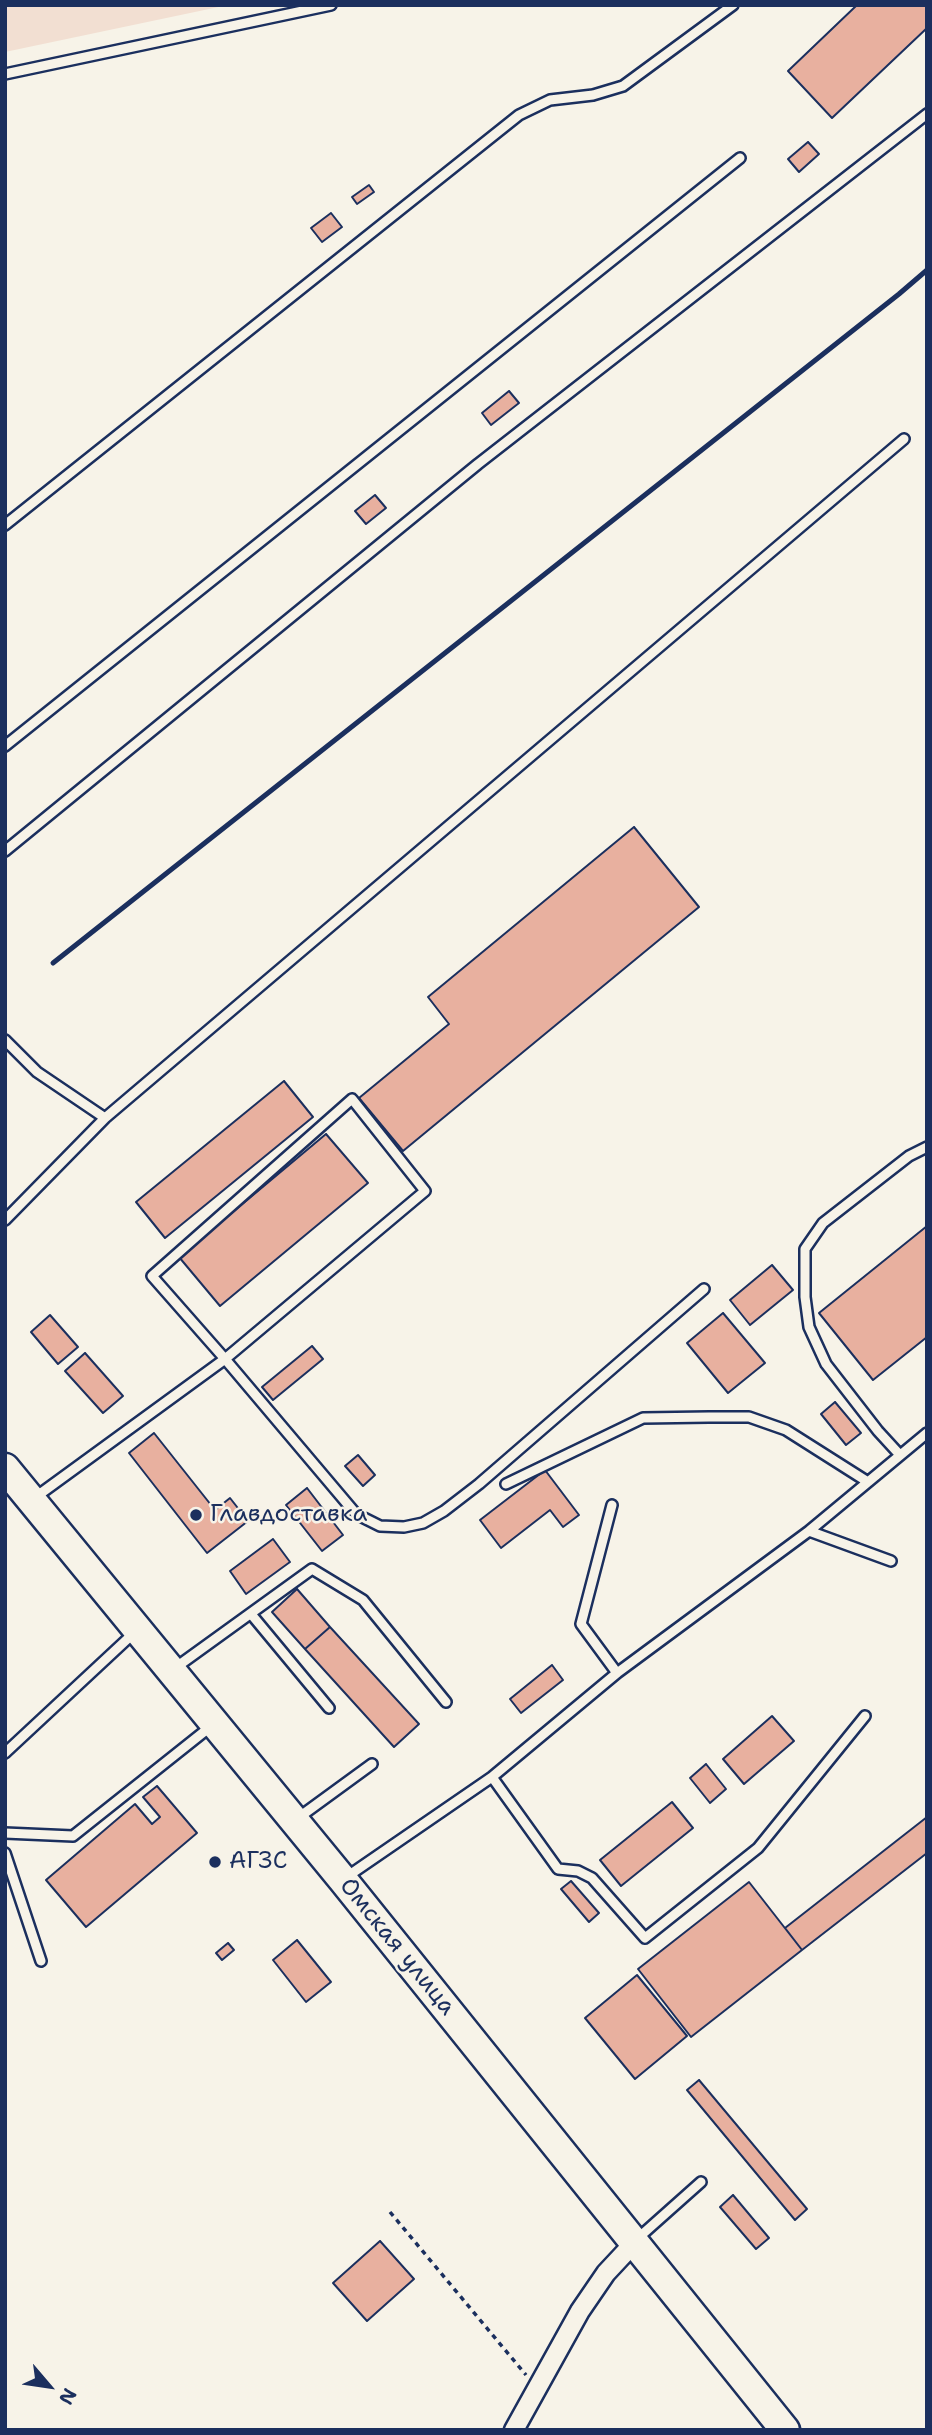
<!DOCTYPE html>
<meta charset="utf-8">
<style>
body{margin:0}
#map{position:relative;width:932px;height:2435px;overflow:hidden;background:#f7f3e8;font-family:"Shantell Sans",sans-serif}
canvas{display:block}
.frame{position:absolute;inset:0;border:7px solid #1b2f5e;pointer-events:none}
.north{position:absolute;left:14px;top:2351px;width:70px;height:70px;-webkit-text-stroke:5px #f7f3e8;paint-order:stroke;rotate:119deg;font-size:19px;font-weight:700;line-height:28px;text-align:center;color:#1b2f5e}
.north::after{content:'';display:block;margin:auto;width:24px;height:32px;background:#1b2f5e;clip-path:polygon(50% 0,100% 100%,50% 72%,0 100%)}
</style>
<div id="map">
<canvas width="932" height="2435"></canvas>
<div class="frame"></div>
<div class="north">N</div>
</div>
<script>
const c = document.querySelector('canvas').getContext('2d');
c.lineJoin = 'round';
function paint(path, color) {
  c.fillStyle = color;
  c.fill(path, 'evenodd');
}
function poly(rows) {
  const path = new Path2D();
  for (const r of rows) {
    path.moveTo(r[0], r[1]);
    for (let i = 2; i < r.length; i += 2) path.lineTo(r[i], r[i + 1]);
  }
  return path;
}
function strokePath(path, color, width, dash) {
  c.strokeStyle = color;
  c.lineWidth = width;
  c.lineCap = dash ? 'butt' : 'round';
  c.setLineDash(dash || []);
  c.stroke(path);
}
function label(font, color, halo, rows, align = 'center') {
  c.font = font + ' "Shantell Sans",sans-serif';
  c.lineWidth = 5;
  c.setLineDash([]);
  c.textBaseline = 'middle';
  c.strokeStyle = halo;
  c.fillStyle = color;
  for (const [text, x, y, turn = 0] of rows) {
    c.save();
    c.translate(x, y);
    c.rotate((+turn || 0) * Math.PI / 180);
    c.textAlign = isNaN(turn) ? turn : align;
    if (halo) c.strokeText(text, 0, 0);
    c.fillText(text, 0, 0);
    c.restore();
  }
}
const built = poly([
 [5,5,228,5,5,52]
]);
const building = poly([
 [857,5,927,5,927,28,832,118,788,71,857,5],
 [808,142,819,154,799,172,788,159,808,142],
 [369,185,374,192,357,204,352,197,369,185],
 [331,213,342,227,322,242,311,228,331,213],
 [509,391,519,403,491,425,482,413,509,391],
 [375,495,386,508,366,524,355,511,375,495],
 [634,827,699,907,403,1151,359,1098,449,1024,428,997,634,827],
 [284,1081,313,1117,165,1238,136,1202,284,1081],
 [326,1134,368,1183,220,1306,179,1257,326,1134],
 [927,1226,927,1337,873,1380,819,1313,927,1226],
 [772,1265,793,1290,750,1325,730,1300,772,1265],
 [723,1313,765,1363,728,1393,687,1343,723,1313],
 [50,1315,78,1347,58,1364,31,1332,50,1315],
 [312,1346,323,1359,273,1400,262,1387,312,1346],
 [85,1353,123,1396,103,1413,65,1371,85,1353],
 [835,1402,861,1433,846,1445,821,1414,835,1402],
 [154,1433,215,1510,230,1498,248,1521,207,1553,129,1453,154,1433],
 [358,1455,375,1475,363,1486,345,1466,358,1455],
 [545,1470,579,1515,563,1527,550,1510,501,1548,480,1520,545,1470],
 [307,1488,343,1535,322,1551,286,1505,307,1488],
 [273,1539,290,1562,246,1594,230,1571,273,1539],
 [297,1589,330,1627,305,1649,272,1612,297,1589],
 [330,1627,419,1724,394,1747,305,1649,330,1627],
 [552,1665,563,1680,521,1713,510,1699,552,1665],
 [772,1716,794,1741,744,1784,723,1759,772,1716],
 [706,1764,726,1789,710,1803,690,1778,706,1764],
 [157,1786,197,1833,86,1927,46,1880,135,1804,152,1824,160,1817,143,1797,157,1786],
 [672,1802,693,1828,621,1886,600,1860,672,1802],
 [927,1817,927,1853,802,1950,785,1928,927,1817],
 [571,1881,599,1913,589,1922,561,1889,571,1881],
 [749,1882,802,1950,691,2037,638,1969,749,1882],
 [297,1940,331,1982,306,2002,273,1960,297,1940],
 [228,1943,234,1950,222,1960,216,1953,228,1943],
 [637,1975,687,2036,635,2079,585,2018,637,1975],
 [699,2080,807,2209,795,2220,687,2090,699,2080],
 [733,2195,769,2238,756,2249,720,2207,733,2195],
 [380,2241,414,2279,367,2321,333,2283,380,2241]
]);
const path = poly([
 [390,2212,526,2375]
]);
const lane = poly([
 [5,74,331,5],
 [5,525,519,115,550,100,593,95,623,86,733,5],
 [5,746,740,158],
 [5,851,478,464,927,114],
 [5,1040,37,1072,105,1118],
 [5,1220,105,1118,904,439],
 [900,1455,878,1431,826,1364,809,1327,805,1297,805,1249,823,1223,909,1156,927,1147],
 [506,1484,643,1418,709,1417,749,1417,786,1430,868,1482],
 [33,1499,225,1359,425,1191,352,1099,152,1276,225,1359,356,1514,380,1526,404,1527,423,1523,444,1511,479,1484,704,1289],
 [612,1505,581,1624,617,1673],
 [809,1531,891,1561],
 [251,1614,329,1708],
 [175,1668,312,1569,363,1600,446,1702],
 [5,1753,136,1631],
 [492,1777,558,1869,578,1871,592,1878,645,1938,758,1848,865,1716],
 [298,1818,372,1764],
 [5,1833,73,1836,210,1727],
 [5,1853,41,1961],
 [345,1878,492,1777,617,1673,809,1531,927,1433],
 [637,2239,701,2182]
]);
const street = poly([
 [514,2430,580,2311,606,2273,634,2243]
]);
const primary = poly([
 [5,1468,343,1880,785,2430]
]);
const rail = poly([
 [53,963,899,294,927,270]
]);
const markers = [
 [196,1515,7,"#1b2f5e"],
 [215,1862,7,"#1b2f5e"]
];
const poiNames = [
 ["Главдоставка",210,1515],
 ["АГЗС",229,1862]
];
const streetNames = [
 ["Омская улица",397,1947,51]
];
paint(built, '#f2dfd2');
paint(building, '#e8b09f');
strokePath(building, '#1b2f5e', 2);
strokePath(lane, '#1b2f5e', 14);
strokePath(street, '#1b2f5e', 23);
strokePath(primary, '#1b2f5e', 33);
strokePath(path, '#1b2f5e', 3.5, [5, 5]);
strokePath(lane, '#f7f3e8', 9);
strokePath(street, '#f7f3e8', 18);
strokePath(primary, '#f7f3e8', 28);
strokePath(rail, '#1b2f5e', 5);
for (const [x, y, r, color] of markers) {
  const dot = new Path2D();
  dot.arc(x, y, r, 0, 2 * Math.PI);
  c.fillStyle = color;
  c.fill(dot);
  strokePath(dot, '#f7f3e8', 2.5);
}
label('24px', '#1b2f5e', '#f7f3e8', poiNames, 'left');
label('24px', '#1b2f5e', '#f7f3e8', streetNames);
</script>
